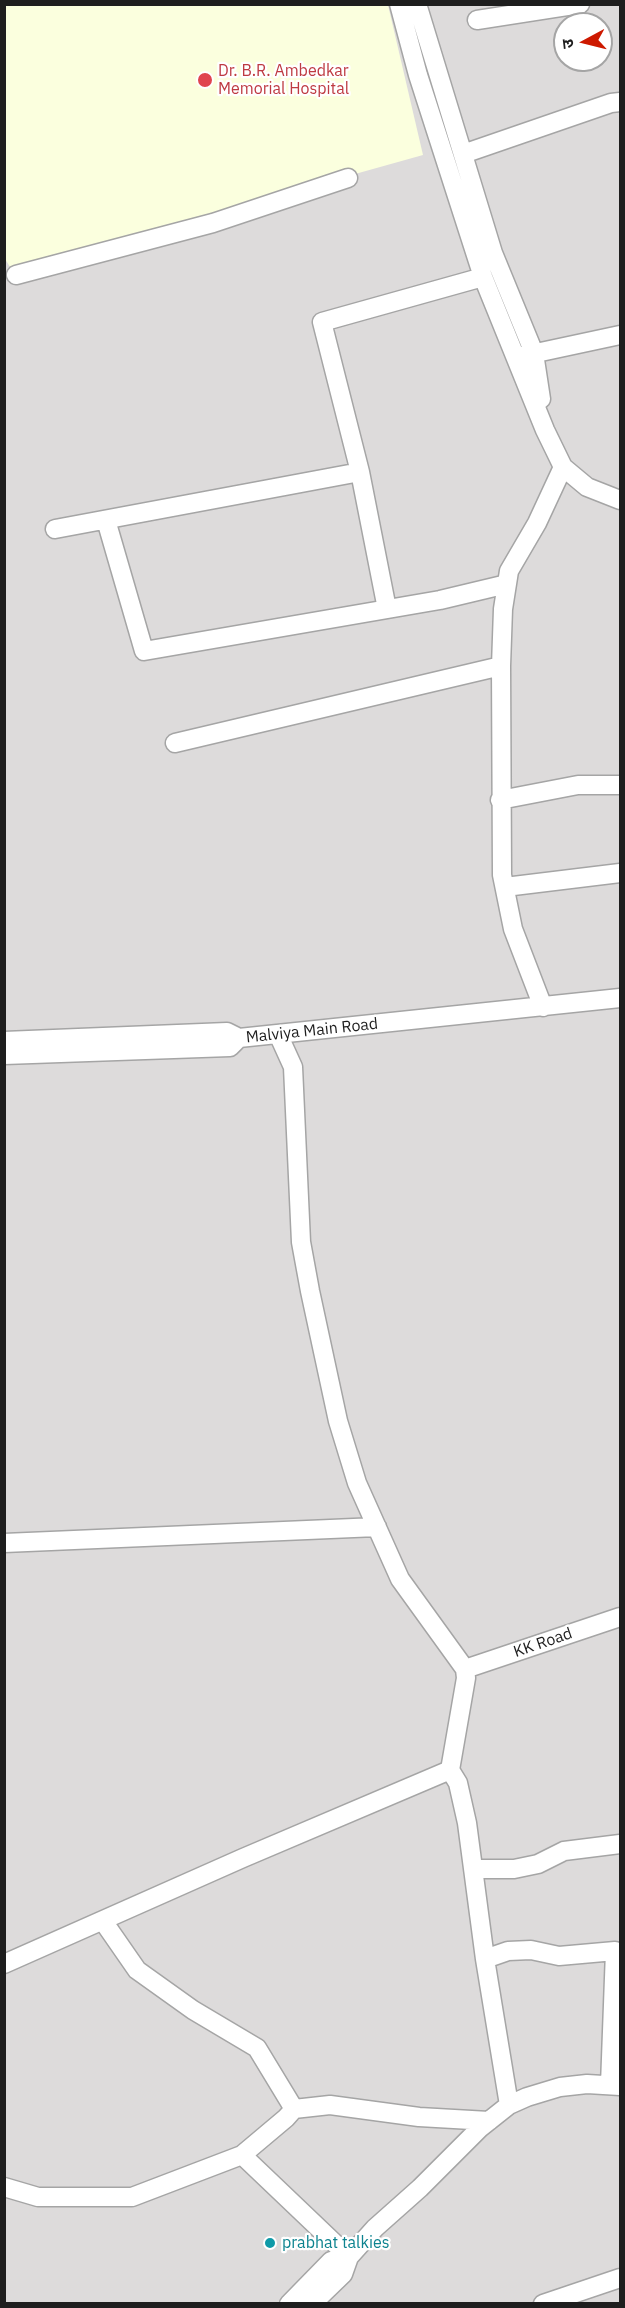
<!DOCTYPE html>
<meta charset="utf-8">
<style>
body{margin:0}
#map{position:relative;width:625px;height:2308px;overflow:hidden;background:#f0eee4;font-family:"IBM Plex Sans","Noto Sans Devanagari",sans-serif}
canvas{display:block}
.frame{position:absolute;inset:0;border:6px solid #1e1e1e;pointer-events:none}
.north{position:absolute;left:553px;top:12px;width:60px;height:60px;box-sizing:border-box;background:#fff;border:2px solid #a5a5a5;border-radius:50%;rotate:263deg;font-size:16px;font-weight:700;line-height:24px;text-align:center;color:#1e1e1e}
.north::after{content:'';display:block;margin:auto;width:21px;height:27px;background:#cd1900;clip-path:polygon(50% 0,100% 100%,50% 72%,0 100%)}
</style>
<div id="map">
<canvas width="625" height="2308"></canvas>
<div class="frame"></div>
<div class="north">उ</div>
</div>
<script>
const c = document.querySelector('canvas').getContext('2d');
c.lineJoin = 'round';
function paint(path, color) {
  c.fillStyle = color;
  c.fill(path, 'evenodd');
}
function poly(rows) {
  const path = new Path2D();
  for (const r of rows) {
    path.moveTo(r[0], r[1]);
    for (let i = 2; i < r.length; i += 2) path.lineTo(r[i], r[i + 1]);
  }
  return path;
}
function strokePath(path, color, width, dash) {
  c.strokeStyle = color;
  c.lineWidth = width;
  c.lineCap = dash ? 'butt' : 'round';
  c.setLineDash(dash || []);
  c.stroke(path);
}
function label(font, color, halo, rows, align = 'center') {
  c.font = font + ' "IBM Plex Sans",sans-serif';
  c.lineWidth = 4.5;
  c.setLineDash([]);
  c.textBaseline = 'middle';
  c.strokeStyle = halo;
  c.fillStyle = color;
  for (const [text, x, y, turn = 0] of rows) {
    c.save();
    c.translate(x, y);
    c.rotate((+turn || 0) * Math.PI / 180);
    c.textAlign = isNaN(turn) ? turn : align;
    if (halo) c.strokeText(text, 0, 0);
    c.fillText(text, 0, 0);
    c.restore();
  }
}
const residential = poly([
 [5,5,620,5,620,2303,5,2303],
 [565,24,601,24,601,60,565,60]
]);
const education = poly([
 [5,5,388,5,423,155,12,270,5,259]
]);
const minor = poly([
 [399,4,418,75,483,277,545,430,563,467,587,487,620,500],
 [417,4,493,253,534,353,541,399],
 [477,20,580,4],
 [463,154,611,103,620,102],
 [16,275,213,223,348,178],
 [522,356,620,335],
 [106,520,144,651,440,600,507,584],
 [55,529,360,472],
 [387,609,360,472,322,322,483,277],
 [175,743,501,666],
 [500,800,578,785,620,785],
 [505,887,620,873],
 [543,1007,513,929,502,875,501,666,503,609,509,571,537,523,563,467],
 [278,1034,293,1067,301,1242,310,1291,338,1421,357,1483,400,1579,465,1669,466,1678,450,1770,458,1783,467,1823,485,1959,509,2105],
 [4,1041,227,1032,239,1038,620,998],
 [4,1055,230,1047,239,1038],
 [4,1543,377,1527],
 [465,1669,620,1617],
 [475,1869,514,1869,538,1864,564,1851,620,1844],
 [485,1959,508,1951,531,1950,559,1956,615,1951,610,2085],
 [4,1964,243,1858,450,1770],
 [294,2109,330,2105,419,2117,489,2121],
 [242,2155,349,2257],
 [4,2187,38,2197,132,2197,242,2155,286,2118,294,2109,257,2048,193,2010,137,1970,103,1921],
 [289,2304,331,2261,349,2257],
 [312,2304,343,2274,349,2257,375,2228,420,2188,480,2128,509,2105,527,2097,560,2087,587,2084,620,2086],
 [543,2304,620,2278]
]);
const markers = [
 [205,80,8,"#e0444e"],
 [270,2243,6,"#0f9aa8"]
];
const healthNames = [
 ["Dr. B.R. Ambedkar",218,71],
 ["Memorial Hospital",218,89]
];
const streetNames = [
 ["Malviya Main Road",312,1031,-6],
 ["KK Road",543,1643,-19]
];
const cultureNames = [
 ["prabhat talkies",282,2243]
];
paint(residential, '#dddbdb');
paint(education, '#fbffde');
strokePath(minor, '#a5a5a5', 21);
strokePath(minor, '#fff', 18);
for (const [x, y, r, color] of markers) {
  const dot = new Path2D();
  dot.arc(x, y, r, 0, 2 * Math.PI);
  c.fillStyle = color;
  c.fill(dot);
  strokePath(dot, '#fff', 2);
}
label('16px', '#be3a42', '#fff', healthNames, 'left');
label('16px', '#1e1e1e', '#fff', streetNames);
label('16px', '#0d838f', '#fff', cultureNames, 'left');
</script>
